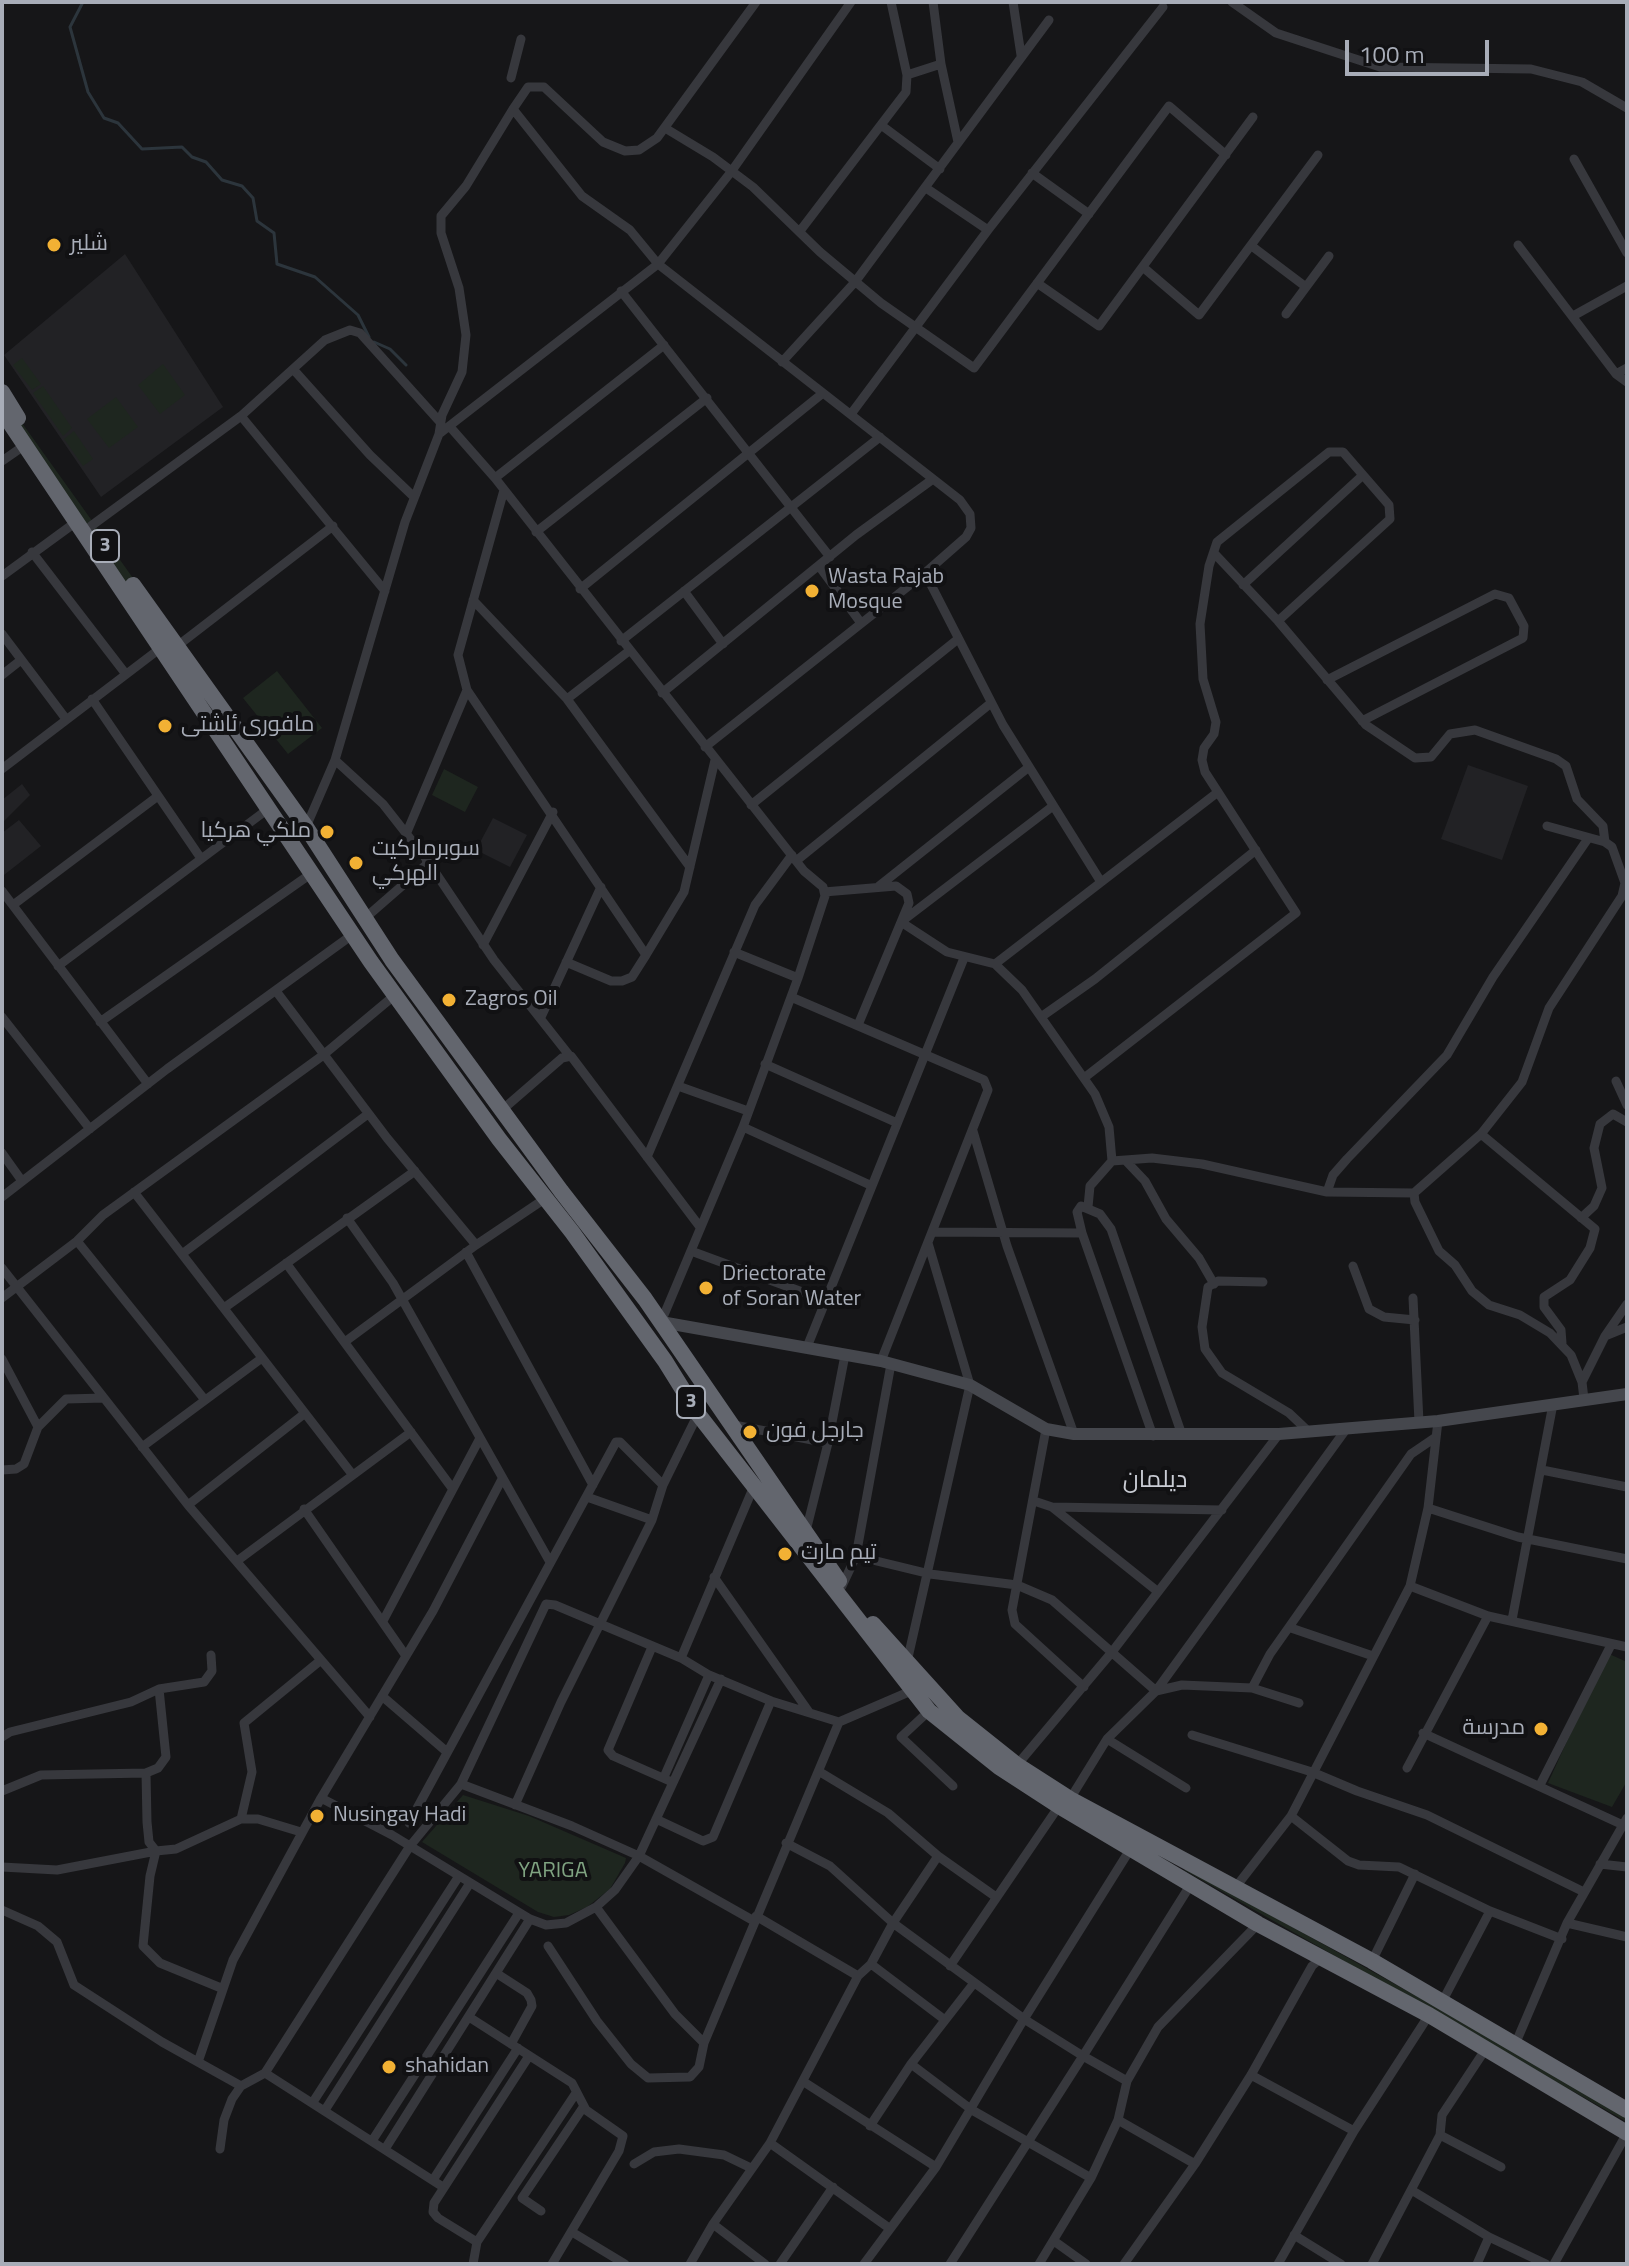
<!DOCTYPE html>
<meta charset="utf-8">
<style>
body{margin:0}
#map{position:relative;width:1629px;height:2266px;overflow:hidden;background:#161618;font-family:"Titillium Web",sans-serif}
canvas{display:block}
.frame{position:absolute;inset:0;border:4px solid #a8adb8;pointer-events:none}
.scale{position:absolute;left:1345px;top:40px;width:144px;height:36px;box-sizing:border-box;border:4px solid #a8adb8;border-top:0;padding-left:10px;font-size:24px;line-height:28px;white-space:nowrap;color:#a8adb8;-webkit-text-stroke:6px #111113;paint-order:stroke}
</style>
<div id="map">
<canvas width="1629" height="2266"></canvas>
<div class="frame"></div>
<div class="scale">100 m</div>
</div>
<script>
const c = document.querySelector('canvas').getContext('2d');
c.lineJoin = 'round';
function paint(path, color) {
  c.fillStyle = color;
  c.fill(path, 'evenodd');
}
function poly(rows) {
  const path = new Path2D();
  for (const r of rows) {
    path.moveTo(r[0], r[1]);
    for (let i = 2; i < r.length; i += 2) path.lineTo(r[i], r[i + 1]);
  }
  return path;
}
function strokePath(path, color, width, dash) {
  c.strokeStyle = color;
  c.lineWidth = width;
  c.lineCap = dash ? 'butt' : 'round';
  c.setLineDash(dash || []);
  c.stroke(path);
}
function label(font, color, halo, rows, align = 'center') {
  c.font = font + ' "Titillium Web",Cairo,sans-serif';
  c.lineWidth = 8;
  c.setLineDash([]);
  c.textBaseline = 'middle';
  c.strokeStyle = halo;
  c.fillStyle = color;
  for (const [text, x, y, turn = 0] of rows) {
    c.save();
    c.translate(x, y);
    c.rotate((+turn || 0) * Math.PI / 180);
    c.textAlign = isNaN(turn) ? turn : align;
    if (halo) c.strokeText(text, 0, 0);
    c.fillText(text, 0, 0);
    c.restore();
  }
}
const built = poly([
 [125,254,223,407,101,497,4,355],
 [1468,765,1528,786,1502,860,1441,839],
 [22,784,30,795,2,823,2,800],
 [493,818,527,835,510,867,476,850],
 [19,820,41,846,4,875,2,833]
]);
const green = poly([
 [22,358,41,384,32,390,13,365],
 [163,364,185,395,160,414,138,385],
 [43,386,72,428,63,436,33,393],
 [116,397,138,427,109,448,87,419],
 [2,407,17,416,148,599,198,686],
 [74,431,93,459,83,466,64,439],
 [277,671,322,728,288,754,243,698],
 [444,769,478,787,465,812,432,795],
 [1607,1653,1627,1662,1627,1781,1612,1807,1548,1783],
 [463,1795,529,1816,626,1858,625,1863,610,1889,587,1907,569,1915,554,1917,538,1912,422,1842],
 [1186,1868,1627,2113,1627,2122,1184,1870]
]);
const stream = poly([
 [83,2,70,27,88,92,104,118,118,123,142,149,182,147,192,157,206,162,222,180,242,186,253,198,257,221,274,233,277,264,315,277,358,315,369,337],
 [374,342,390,349,406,365]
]);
const street = poly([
 [933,2,941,64,958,142],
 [1013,2,1021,55],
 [1232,2,1276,33,1380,67,1531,69,1582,82,1627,108],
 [907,75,941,64],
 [511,78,521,39],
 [513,109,582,196,630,230,658,264,960,500,970,514,971,528,966,537,925,573,705,747],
 [881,125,940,169],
 [665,128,713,157,753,187,820,252,881,303,974,368,1169,106,1226,155],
 [1574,159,1627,253],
 [1032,173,1089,214],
 [926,188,988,230],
 [800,231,906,92,907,75,891,2],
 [1518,245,1616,374,1627,382],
 [1253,247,1306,287],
 [1144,268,1199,315,1318,155],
 [1037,283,1099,326,1253,117],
 [621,291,830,557],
 [1286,314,1329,256],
 [1573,316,1627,286],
 [782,362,855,282,1049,20],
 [293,369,370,455,414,497],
 [1616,374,1627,368],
 [851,414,988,230,1163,7],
 [241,416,325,340,350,330,360,333,440,422],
 [451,428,495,478,804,871,823,887,825,896,798,978,743,1127,870,1185],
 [439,434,442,415,462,372,466,335,459,288,441,233,441,216,466,186,513,109,528,87,544,87,603,142,625,151,639,150,657,138,756,2],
 [2,461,25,445],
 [495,478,664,345],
 [504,490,458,655,467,690,646,955,684,892,715,760],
 [91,526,241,416,385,591],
 [536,532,707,398],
 [32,552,125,673],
 [1214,553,1278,621,1366,725,1415,758,1431,757,1450,734,1475,730,1556,759,1566,766,1577,799,1603,826,1605,842],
 [819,566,861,623],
 [925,573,1003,725,1101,882],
 [2,576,76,522],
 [1243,585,1363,475],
 [580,589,823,393],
 [684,591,723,644],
 [473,600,567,699,690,867],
 [2,634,66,719],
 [621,641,880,437],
 [176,647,333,526],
 [2,675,21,660],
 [1327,680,1495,594,1509,598,1524,626,1523,638,1362,721],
 [662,693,856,535,933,479],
 [92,699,200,857],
 [567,699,629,651],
 [335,760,383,804,427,860,426,865,364,919],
 [2,769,162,647],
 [751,805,958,639],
 [1053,806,901,922,947,952,995,964,1022,990,1095,1094,1109,1127,1112,1161,1090,1186,1088,1207],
 [1547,826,1605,842,1612,847,1625,883,1622,896,1549,1008,1522,1082,1481,1134,1414,1193,1415,1202,1439,1251,1455,1265,1472,1291,1489,1305,1520,1315,1550,1333,1571,1355,1582,1382],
 [306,827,335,760,405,522,439,434,658,264,731,172,851,2],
 [407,832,467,690],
 [427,860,494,960,569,1055],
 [796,861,991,703],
 [879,886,1029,767],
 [2,891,148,1084],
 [824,892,896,886,907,894,909,903,858,1025],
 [13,905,158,796],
 [483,945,553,812],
 [734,952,798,978],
 [566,962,611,981,622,981,632,977,646,955],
 [995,964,1218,792],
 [58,966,268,809],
 [276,991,387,1138,476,1245],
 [791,997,984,1080,988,1090,881,1361],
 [2,1017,90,1129],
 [541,1017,601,887],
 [1041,1017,1095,979,1256,850],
 [100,1022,312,873],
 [765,1064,895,1122],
 [1084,1078,1296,913,1205,772,1202,760,1204,748,1214,734,1216,722,1203,679,1200,624,1209,566,1217,542,1329,452,1343,452,1389,505,1390,519,1278,621],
 [1616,1081,1627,1105],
 [678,1086,748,1111],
 [502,1110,562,1058,571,1056,700,1227],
 [973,1131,1007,1246,1074,1434],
 [1481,1134,1595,1229,1590,1248,1570,1280,1544,1297,1544,1307,1561,1330,1562,1343],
 [2,1153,22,1181],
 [647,1157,755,905,792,855],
 [1112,1161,1152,1158,1202,1164,1327,1192,1414,1193],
 [1126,1161,1145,1181,1166,1219,1199,1258,1214,1284],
 [134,1192,352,1474],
 [1327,1192,1333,1175,1347,1159,1447,1055,1493,977,1587,840],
 [2,1197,167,1069,352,935],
 [347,1218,393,1283,550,1562],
 [1581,1218,1594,1206,1602,1188,1594,1148,1600,1124,1613,1114,1627,1122],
 [932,1232,1082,1233],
 [77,1241,205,1400],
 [691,1251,824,1300],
 [466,1252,593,1485],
 [182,1254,368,1114],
 [286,1263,452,1488],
 [1353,1266,1369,1309,1384,1317,1415,1320],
 [2,1268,188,1505,370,1717],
 [1263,1282,1218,1281,1208,1287,1202,1327,1205,1349,1222,1373,1289,1413,1308,1431],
 [2,1298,77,1241,103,1215,322,1056,395,995],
 [1413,1298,1419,1422],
 [224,1308,415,1171],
 [661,1322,743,1127],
 [1605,1336,1627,1327],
 [346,1341,476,1245,546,1198],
 [807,1347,964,958],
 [2,1359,38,1427],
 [1584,1399,1582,1382,1605,1336,1627,1304],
 [734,1425,828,1443],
 [1046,1429,1012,1610,1015,1624,1084,1687],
 [1153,1436,1082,1233,1077,1212,1081,1206,1100,1214,1111,1229,1182,1435],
 [142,1447,262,1358],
 [2,1470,16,1469,24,1464,38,1427,66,1399,104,1398],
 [1542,1470,1627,1487],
 [587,1497,652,1520],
 [1034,1501,1052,1507,1157,1591],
 [188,1505,304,1414],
 [1052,1507,1222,1510],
 [1428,1508,1518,1537,1627,1559],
 [304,1509,406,1656],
 [806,1531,828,1443,845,1355],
 [856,1556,930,1574,1017,1585,1052,1600,1156,1691,1182,1685,1252,1688,1299,1703],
 [237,1561,411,1432],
 [714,1577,809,1712],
 [842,1586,856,1556,891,1364],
 [1410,1586,1488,1616,1627,1647],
 [1512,1620,1553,1404],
 [383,1621,480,1438],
 [1291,1628,1373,1656],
 [652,1647,608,1750,613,1756,672,1782],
 [681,1658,754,1486],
 [907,1662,970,1385,928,1243],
 [1252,1688,1270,1654,1411,1454,1436,1437],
 [382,1696,447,1752],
 [929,1711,901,1737,953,1786],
 [1423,1733,1623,1825],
 [1192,1735,1312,1772,1357,1791,1427,1815,1584,1892],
 [2,1737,10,1732,131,1702,159,1689,204,1682,212,1671,211,1655],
 [1107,1739,1186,1788],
 [1017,1765,1112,1652,1279,1434],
 [1407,1768,1488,1616],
 [820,1772,888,1813,938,1856,996,1897],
 [146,1773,147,1822,149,1842,156,1851,176,1849,241,1819,258,1819,301,1832],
 [664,1777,709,1675],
 [461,1784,572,1826,639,1856,754,1921],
 [1540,1785,1611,1645],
 [2,1791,41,1775,146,1773,158,1768,166,1757,159,1689],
 [321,1798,392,1835,530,1919,546,1925,566,1923,596,1907,615,1890,639,1856,721,1679],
 [1070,1799,1107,1739,1156,1691,1347,1428],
 [515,1805,561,1702,652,1520,663,1485,698,1414],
 [1291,1816,1348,1861,1359,1865,1399,1867,1490,1911,1562,1939],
 [241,1819,252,1772,244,1723,321,1660],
 [656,1819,703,1841,713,1837,771,1701],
 [409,1823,616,1442,620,1442,663,1485],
 [786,1843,830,1866,893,1923,1024,2019,936,2167,864,2264],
 [1600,1864,1627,1867],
 [2,1867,57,1870,156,1851,150,1876,143,1946,160,1963,221,1988],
 [1235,1888,1291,1816,1410,1586,1428,1508,1438,1421],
 [596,1907,675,2014,704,2043],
 [2,1910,38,1926,57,1942,74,1985,162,2042,241,2086],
 [756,1916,858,1976],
 [1567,1923,1627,1937],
 [548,1946,597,2021,631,2064,648,2078,690,2077,699,2067,704,2043,839,1722],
 [1372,1961,1415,1874],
 [871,1964,945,2020],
 [950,1966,1059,1806],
 [496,1973,527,1993,531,2000,532,2006,511,2044],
 [1441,2004,1490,1911],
 [469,2017,572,2083,586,2110,623,2136,619,2151,552,2264],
 [1514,2047,1567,1923,1627,1818],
 [198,2062,233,1960,321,1798,433,1611,502,1479],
 [911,2064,972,2110,1091,2178],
 [265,2073,443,2187],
 [1251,2075,1354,2131],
 [1127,2081,1083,2056,1191,1884],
 [804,2082,936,2167],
 [313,2102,459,1876],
 [325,2110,470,1883],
 [1118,2120,1195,2164],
 [870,2126,911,2064,974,1983],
 [1440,2135,1501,2167],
 [372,2141,519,1913],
 [770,2143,889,2228],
 [220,2149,224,2120,232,2099,241,2086,265,2073,410,1846,461,1784,546,1604,555,1605,681,1658,709,1675,771,1701,839,1722,911,1691],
 [385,2149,530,1919],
 [634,2164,654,2152,679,2149,724,2155,751,2168],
 [433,2180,518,2048],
 [1413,2191,1489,2237,1546,2264],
 [541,2211,522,2198,584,2106],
 [713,2224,765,2264],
 [572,2232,625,2264],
 [1294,2235,1341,2264],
 [1054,2241,1086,2264],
 [477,2242,438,2218,433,2212,434,2203,529,2056],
 [473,2264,477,2242,576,2093],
 [690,2264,713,2224,770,2143,858,1976,871,1964,893,1923,938,1856],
 [780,2264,833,2187],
 [950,2264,1083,2056,1024,2019,1131,1848],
 [1039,2264,1091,2178,1118,2120,1127,2081,1158,2027,1258,1924],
 [1124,2264,1195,2164,1251,2075,1312,1966,1321,1958],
 [1278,2264,1354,2131,1429,2015],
 [1372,2264,1440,2135,1442,2115,1485,2050],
 [1477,2264,1489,2237],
 [1554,2264,1627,2133]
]);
const secondary = poly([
 [661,1322,881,1361,970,1385,1046,1429,1074,1434,1279,1434,1438,1421,1627,1394]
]);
const highway = poly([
 [2,392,18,418],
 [2,411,371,962,499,1139,572,1232,665,1361,698,1414,929,1711,999,1767,1059,1806,1258,1924,1429,2015,1627,2133],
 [133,585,306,827,392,960,561,1191,645,1299,839,1581],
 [873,1624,958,1718,1017,1765,1070,1799,1372,1961,1627,2110]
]);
const markers = [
 [54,245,8,"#f2b134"],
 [812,591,8,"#f2b134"],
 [165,726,8,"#f2b134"],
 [327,832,8,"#f2b134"],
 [356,863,8,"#f2b134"],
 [449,1000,8,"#f2b134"],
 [706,1288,8,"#f2b134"],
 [750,1432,8,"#f2b134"],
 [785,1554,8,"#f2b134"],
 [1541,1729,8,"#f2b134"],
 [317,1816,8,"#f2b134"],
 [389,2067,8,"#f2b134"]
];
const shields = [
 [105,546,28],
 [691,1402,28]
];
const shieldNames = [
 ["3",105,546],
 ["3",691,1402]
];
const poiNames = [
 ["شلير",70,245],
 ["Wasta Rajab",828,578],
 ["Mosque",828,603],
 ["مافوری ئاشتی",181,726],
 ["ملكي هركيا",311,832,"right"],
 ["سوبرماركيت",372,850],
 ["الهركي",372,875],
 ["Zagros Oil",465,1000],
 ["Driectorate",722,1275],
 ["of Soran Water",722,1300],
 ["جارجل فون",766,1432],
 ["تيم مارت",801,1554],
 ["مدرسة",1525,1729,"right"],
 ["Nusingay Hadi",333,1816],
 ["shahidan",405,2067]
];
const parkNames = [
 ["YARIGA",553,1872]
];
const neighbourhoodNames = [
 ["دیلمان",1155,1481]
];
paint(built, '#222225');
paint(green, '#1e261f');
strokePath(stream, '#2c353c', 3);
strokePath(street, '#37383d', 9);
strokePath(secondary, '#45474d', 12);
strokePath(highway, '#63666e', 16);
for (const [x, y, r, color] of markers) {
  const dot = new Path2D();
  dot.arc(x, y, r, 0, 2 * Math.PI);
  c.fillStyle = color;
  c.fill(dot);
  strokePath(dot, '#111113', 3);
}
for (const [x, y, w] of shields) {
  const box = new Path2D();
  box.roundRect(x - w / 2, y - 16, w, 32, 6);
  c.fillStyle = '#111113';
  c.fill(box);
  strokePath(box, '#a8adb8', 2);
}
label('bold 20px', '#a8adb8', null, shieldNames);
label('22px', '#a8adb8', '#111113', poiNames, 'left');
label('22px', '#7fa381', '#111113', parkNames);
label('24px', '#c9ccd4', '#111113', neighbourhoodNames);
</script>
